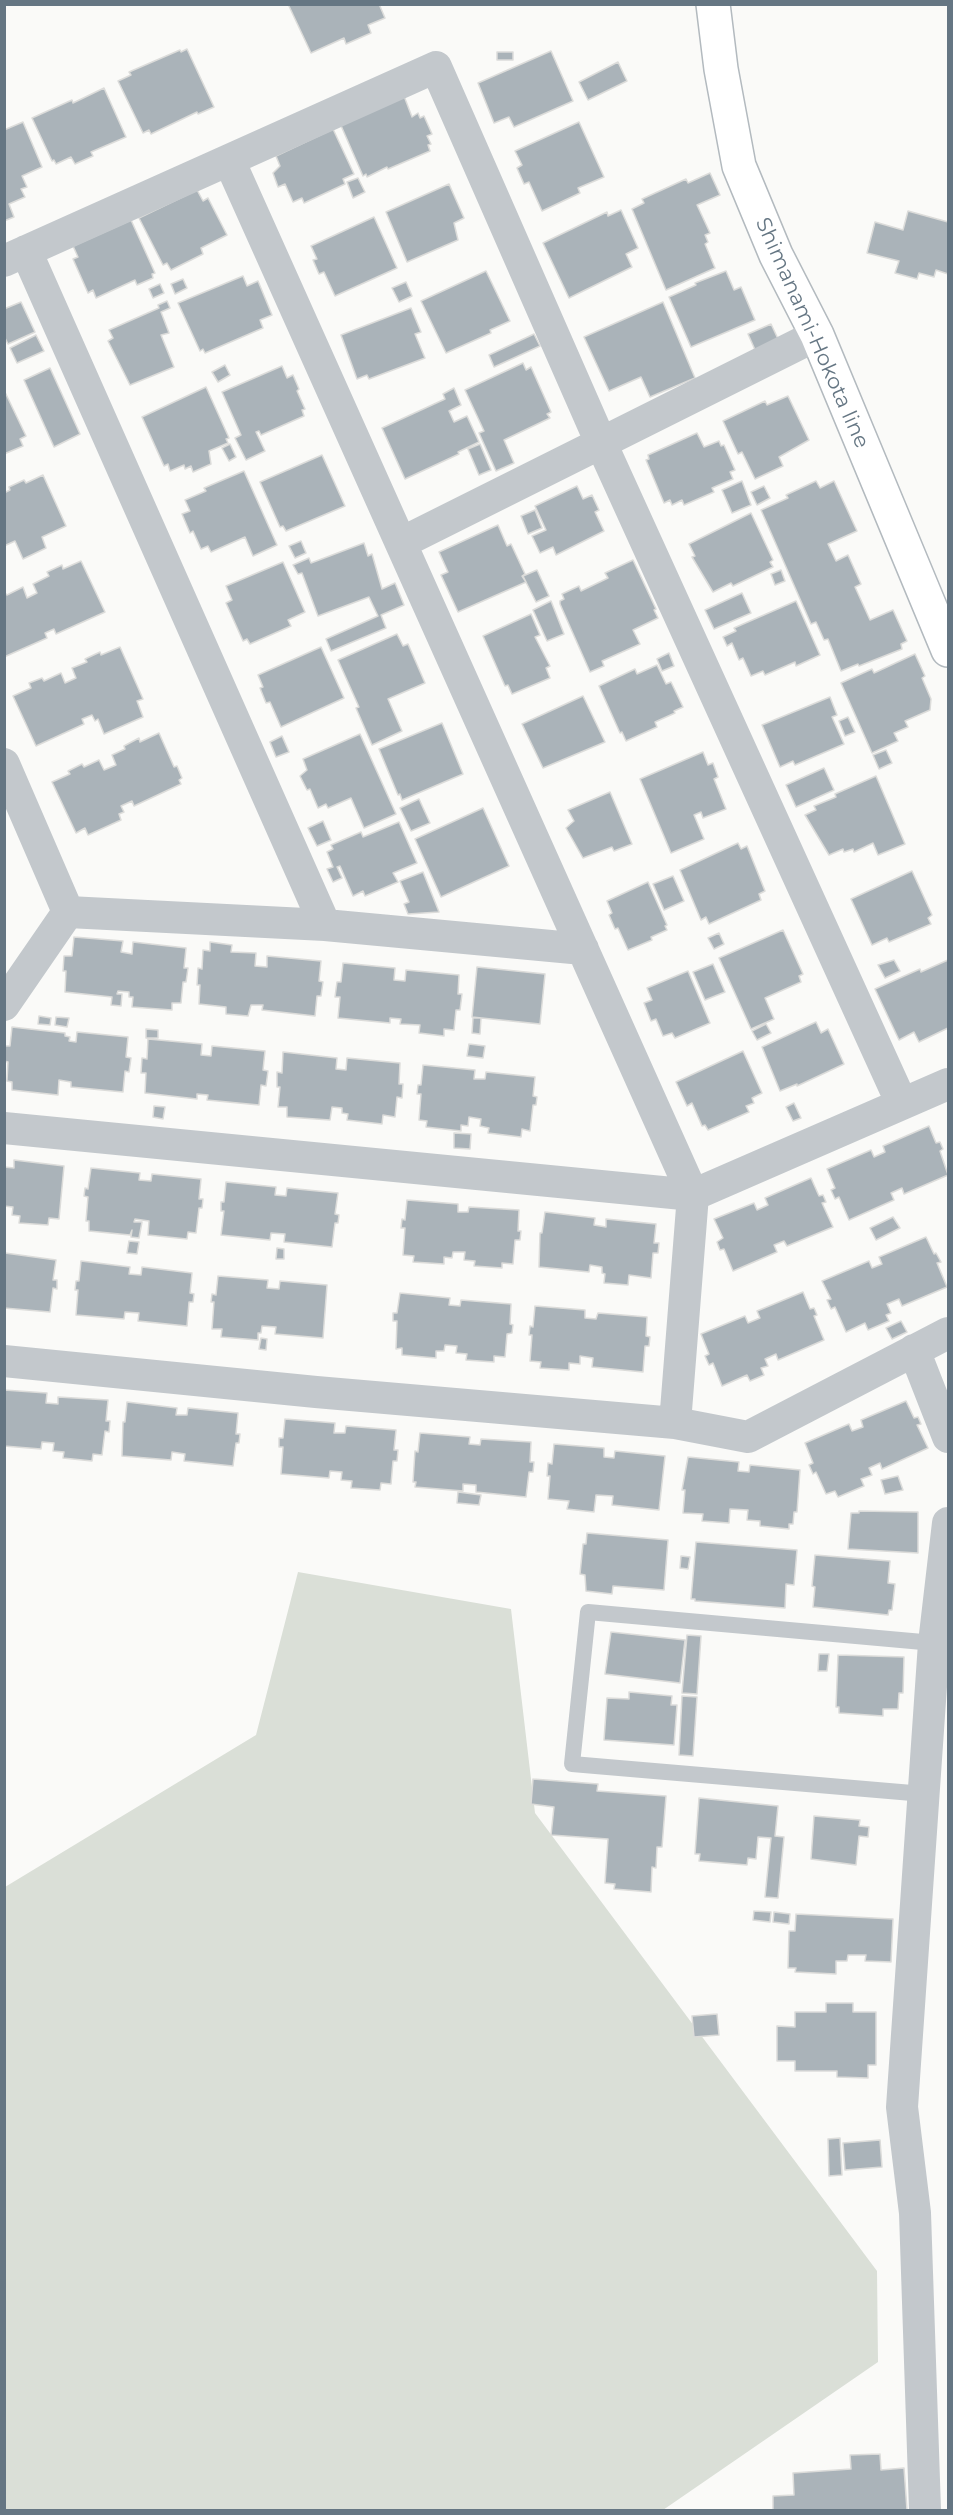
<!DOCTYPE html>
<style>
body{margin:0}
#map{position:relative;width:953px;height:2515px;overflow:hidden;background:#fafaf8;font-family:Montserrat,sans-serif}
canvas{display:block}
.frame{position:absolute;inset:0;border:6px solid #657683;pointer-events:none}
</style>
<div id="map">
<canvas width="953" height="2515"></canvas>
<div class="frame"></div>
</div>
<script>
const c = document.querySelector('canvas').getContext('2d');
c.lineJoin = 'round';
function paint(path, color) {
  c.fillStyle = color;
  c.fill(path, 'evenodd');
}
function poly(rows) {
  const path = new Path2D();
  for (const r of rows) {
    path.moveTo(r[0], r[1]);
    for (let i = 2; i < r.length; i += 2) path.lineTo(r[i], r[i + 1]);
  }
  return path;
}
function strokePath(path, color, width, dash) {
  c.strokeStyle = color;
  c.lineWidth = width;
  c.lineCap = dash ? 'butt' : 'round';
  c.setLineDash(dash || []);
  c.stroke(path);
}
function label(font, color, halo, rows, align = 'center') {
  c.font = font + ' Montserrat,sans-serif';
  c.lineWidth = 6;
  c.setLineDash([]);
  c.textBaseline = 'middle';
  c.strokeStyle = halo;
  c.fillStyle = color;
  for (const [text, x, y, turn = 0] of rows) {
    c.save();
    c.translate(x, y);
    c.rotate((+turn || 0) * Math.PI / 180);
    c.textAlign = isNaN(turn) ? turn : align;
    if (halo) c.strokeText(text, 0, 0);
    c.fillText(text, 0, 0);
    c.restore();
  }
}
const green = poly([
 [298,1572,511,1609,535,1813,877,2271,878,2362,663,2510,5,2510,5,1887,256,1735]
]);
const building = poly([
 [288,4,379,4,385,18,368,25,371,33,346,44,344,38,311,53,288,4],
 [187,49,214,107,198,114,197,112,151,134,149,130,143,133,118,81,131,75,129,72,180,50,181,52,187,49],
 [551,51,573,101,514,127,509,117,494,123,478,83,551,51],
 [497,52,513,52,513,60,497,60,497,52],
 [618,62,627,81,588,100,579,82,618,62],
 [104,88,126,137,91,152,93,156,75,164,71,157,56,164,54,160,52,161,32,118,72,100,73,103,104,88],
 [404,96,412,117,418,113,420,118,424,116,432,134,427,136,431,144,428,145,430,151,388,169,387,167,367,177,366,174,363,176,339,121,404,96],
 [23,122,42,167,22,176,27,187,21,189,25,197,9,204,14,217,4,221,4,130,23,122],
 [579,122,604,177,578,188,580,193,542,211,529,182,524,184,517,168,522,165,515,151,579,122],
 [333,129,354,174,343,179,345,184,304,203,302,198,293,202,285,184,278,187,273,173,280,166,276,156,333,129],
 [710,173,720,195,697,205,710,233,705,235,708,242,705,244,715,268,666,290,632,209,644,203,642,199,686,179,688,183,710,173],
 [358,178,365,192,353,198,347,182,358,178],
 [449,184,464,218,454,223,458,240,407,262,386,212,449,184],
 [197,190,203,201,208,198,227,235,201,248,203,254,171,270,167,263,163,265,139,218,197,190],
 [621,210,638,248,626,254,632,267,569,298,543,243,607,212,608,216,621,210],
 [908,211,948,222,948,274,936,270,934,277,919,273,917,279,895,273,899,261,867,253,875,222,903,230,908,211],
 [374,217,397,268,335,296,324,272,319,274,313,260,317,259,311,246,374,217],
 [131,220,155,273,152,274,153,278,137,285,135,280,96,298,93,290,88,293,73,259,78,257,73,246,131,220],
 [486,271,510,321,490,330,491,333,446,353,421,301,486,271],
 [726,271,734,290,741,287,755,320,691,347,669,297,696,285,695,283,726,271],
 [243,276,247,286,258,281,272,315,260,320,263,328,205,353,203,349,200,351,178,303,243,276],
 [183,279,187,288,175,294,171,284,183,279],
 [406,282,412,296,399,302,392,288,406,282],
 [160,284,164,293,153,298,149,289,160,284],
 [167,301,170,308,161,312,169,333,161,335,174,367,130,385,108,341,113,338,109,330,159,308,158,305,167,301],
 [21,302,35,332,8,344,4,336,4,309,21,302],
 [663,302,695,378,650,397,641,377,609,391,584,337,663,302],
 [411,308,421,332,415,334,425,358,369,379,367,375,357,379,341,335,411,308],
 [771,324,779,341,756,352,748,334,771,324],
 [534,334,540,346,494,367,489,355,534,334],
 [36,335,44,351,17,363,10,348,36,335],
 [523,363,526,370,531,367,551,412,547,414,550,418,504,440,514,463,496,471,479,433,484,431,465,390,523,363],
 [225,365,230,375,218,382,212,372,225,365],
 [282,366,287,378,293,375,299,389,297,391,305,409,302,410,304,416,261,435,259,431,256,432,265,451,246,460,235,438,241,435,222,392,282,366],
 [50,368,80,434,54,447,24,380,50,368],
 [206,387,229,438,226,439,228,443,209,451,211,464,193,472,191,466,185,469,184,465,170,471,168,464,164,466,142,417,206,387],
 [454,388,461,405,449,411,454,422,467,416,479,442,458,452,459,454,405,479,382,428,445,399,443,394,454,388],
 [4,390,26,436,20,439,23,446,4,454,4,390],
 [788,396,809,440,779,457,783,466,755,479,742,452,738,454,723,421,765,401,767,405,788,396],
 [697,433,704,447,719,441,721,446,724,445,735,470,730,472,733,479,712,488,714,492,684,505,682,500,672,505,670,500,664,503,646,460,649,459,648,455,697,433],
 [230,444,236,457,229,461,222,448,230,444],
 [480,444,491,470,479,475,468,449,480,444],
 [322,455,345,506,286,531,283,526,280,527,260,482,322,455],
 [244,471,277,545,253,556,245,537,211,552,208,546,201,549,193,531,190,533,182,514,190,511,185,500,206,491,204,488,244,471],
 [43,475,66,526,42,537,46,548,23,559,15,541,4,546,4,493,10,490,9,487,24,480,26,483,43,475],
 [742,481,751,505,732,513,722,490,742,481],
 [816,481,820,488,834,481,857,531,828,544,836,561,848,555,861,584,855,587,870,620,893,610,907,641,901,644,902,649,859,666,858,664,841,671,828,639,824,640,816,622,811,624,761,510,788,498,786,495,816,481],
 [577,486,583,499,592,495,599,510,595,512,604,531,556,555,553,547,540,553,532,536,546,530,535,506,577,486],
 [764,486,770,498,757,505,751,492,764,486],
 [535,510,542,528,528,534,521,516,535,510],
 [751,513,773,560,770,562,773,567,733,586,731,583,713,592,692,557,695,556,689,544,751,513],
 [498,525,507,546,511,544,525,574,522,576,526,582,458,612,441,575,448,572,439,552,498,525],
 [301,541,306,553,295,558,289,546,301,541],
 [364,543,368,556,372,554,382,589,395,583,404,605,381,615,386,628,331,651,326,639,378,616,369,597,318,616,302,573,298,574,293,565,309,558,311,563,364,543],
 [633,560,656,609,654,610,658,618,633,630,640,644,602,661,604,666,590,672,560,604,560,601,564,599,562,594,579,586,581,591,608,578,605,573,633,560],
 [81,561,105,612,56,634,54,629,45,633,47,638,4,657,4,592,7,595,23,587,27,598,37,593,33,584,49,576,47,572,62,565,63,569,81,561],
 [283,562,305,612,288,620,291,626,250,644,247,639,243,641,226,603,232,600,226,586,283,562],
 [537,570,549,596,536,602,523,576,537,570],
 [781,570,785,581,775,585,771,574,781,570],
 [742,593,751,613,714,629,705,610,742,593],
 [551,601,564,634,547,641,533,610,551,601],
 [796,601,820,655,796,666,795,662,765,675,763,671,751,676,743,658,739,660,732,643,727,646,723,637,736,631,734,628,796,601],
 [531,614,540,635,535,637,550,666,546,668,550,678,512,694,508,685,505,686,483,636,531,614],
 [397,634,403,646,408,644,425,683,388,699,402,731,372,745,356,708,359,707,338,660,397,634],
 [120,647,143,699,137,701,143,717,104,734,98,719,95,721,92,715,82,719,84,724,36,746,13,696,31,688,29,683,42,678,44,681,61,673,65,683,76,678,72,668,87,662,85,659,100,652,101,655,120,647],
 [321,647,344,698,281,727,270,702,266,703,260,688,263,687,258,675,321,647],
 [669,653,674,666,662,671,657,659,669,653],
 [915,654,925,676,922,678,931,699,930,710,905,721,908,727,894,733,898,741,872,753,841,683,872,669,874,673,915,654],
 [657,665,666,684,671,682,683,707,674,711,675,713,655,722,657,727,626,741,622,732,620,733,599,686,635,669,637,674,657,665],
 [583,696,605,742,543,768,522,724,583,696],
 [830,697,837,715,832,717,844,744,795,765,793,761,780,767,762,725,830,697],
 [848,717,855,732,845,736,839,721,848,717],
 [442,723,463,774,402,800,400,794,398,795,379,749,442,723],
 [159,733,174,767,177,766,182,778,179,780,181,784,134,806,132,801,121,806,124,812,119,814,121,820,88,835,85,828,76,833,52,782,70,774,68,771,82,764,84,767,99,760,104,770,116,765,112,755,125,749,124,746,139,738,140,742,159,733],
 [360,734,396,814,364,828,351,798,328,808,326,804,318,808,310,789,307,790,300,776,307,770,303,759,360,734],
 [282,736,289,752,276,757,270,742,282,736],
 [886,750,892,763,879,769,873,755,886,750],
 [703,752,708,765,713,763,718,777,714,779,726,809,703,818,701,812,694,815,704,839,671,853,640,779,703,752],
 [824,768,834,790,796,807,786,785,824,768],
 [876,776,905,844,878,855,873,843,854,852,853,849,844,852,843,849,829,855,805,815,816,810,814,806,836,797,835,794,876,776],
 [610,792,632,844,614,851,612,847,583,858,566,828,574,821,568,810,610,792],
 [419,799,430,823,411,831,400,808,419,799],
 [483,808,509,866,441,897,415,839,483,808],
 [323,821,331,840,317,846,308,828,323,821],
 [399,822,417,863,393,873,398,882,365,896,363,891,353,896,340,866,337,867,342,878,333,882,327,869,333,867,327,852,333,849,331,845,361,832,363,837,399,822],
 [738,843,741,849,747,846,765,891,759,894,761,900,709,924,706,917,701,920,680,870,738,843],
 [912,871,932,915,928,918,931,924,889,942,887,938,872,945,851,899,912,871],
 [423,872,439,912,408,914,404,904,409,902,400,881,423,872],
 [673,876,684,901,664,910,653,884,673,876],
 [648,882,667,925,665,926,667,930,651,937,652,940,628,950,618,928,615,929,609,915,612,913,607,901,648,882],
 [783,930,803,974,799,976,801,982,765,998,774,1019,751,1029,719,958,783,930],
 [719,933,724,944,714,949,708,938,719,933],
 [74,937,123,941,121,952,132,954,133,942,186,948,184,968,188,968,186,982,183,982,181,1003,172,1003,172,1010,132,1007,133,997,129,997,129,992,118,991,117,994,122,994,121,1006,111,1005,112,997,65,992,66,971,63,971,64,956,72,956,74,937],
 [210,942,232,945,231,952,256,953,255,966,267,967,267,956,321,961,319,981,323,982,321,996,317,996,315,1016,262,1010,263,1005,251,1005,248,1016,226,1014,226,1007,199,1004,200,985,197,985,198,968,202,969,203,950,210,951,210,942],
 [894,960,900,971,885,978,878,965,894,960],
 [948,960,948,1028,919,1042,914,1032,899,1040,875,989,920,969,921,972,948,960],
 [343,963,395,968,394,980,405,981,406,970,459,975,458,994,462,994,460,1010,456,1010,454,1030,444,1029,444,1036,419,1033,420,1025,400,1024,401,1019,390,1018,390,1023,338,1018,340,997,335,997,337,982,341,982,343,963],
 [713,964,725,992,705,1000,693,972,713,964],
 [477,967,545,974,540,1024,472,1017,477,967],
 [688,971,710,1023,675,1038,672,1033,663,1036,656,1019,651,1021,644,1003,652,1000,647,988,688,971],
 [39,1016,51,1018,50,1025,38,1024,39,1016],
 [56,1017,69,1018,67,1027,55,1025,56,1017],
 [473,1018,481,1018,480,1034,472,1033,473,1018],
 [816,1022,821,1033,828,1029,844,1064,797,1086,797,1084,780,1091,762,1047,816,1022],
 [766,1024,771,1033,757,1040,752,1031,766,1024],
 [12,1027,65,1033,65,1036,70,1037,69,1041,76,1042,77,1032,128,1037,126,1057,131,1058,129,1072,125,1071,123,1092,71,1087,71,1082,59,1080,58,1095,12,1090,12,1082,7,1081,8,1062,4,1061,4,1058,5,1046,10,1046,12,1027],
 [146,1029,158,1030,158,1038,146,1038,146,1029],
 [148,1039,202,1044,201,1055,211,1056,212,1046,265,1051,263,1070,268,1071,266,1086,261,1085,259,1105,207,1100,208,1095,197,1094,197,1099,145,1093,146,1073,141,1073,142,1058,147,1059,148,1039],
 [469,1044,485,1046,483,1058,467,1056,469,1044],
 [743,1051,762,1093,752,1098,754,1103,746,1106,749,1112,708,1130,705,1125,702,1126,692,1103,687,1106,676,1082,743,1051],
 [283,1052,337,1058,336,1069,346,1070,347,1058,400,1063,399,1084,403,1084,402,1098,397,1097,395,1117,383,1115,382,1124,347,1120,348,1114,342,1113,342,1108,332,1107,330,1120,287,1117,287,1107,278,1107,280,1087,277,1087,277,1072,282,1073,283,1052],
 [423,1065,475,1070,474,1079,485,1079,486,1072,535,1077,533,1096,537,1097,536,1105,533,1105,530,1131,522,1129,521,1137,488,1133,489,1128,480,1126,481,1119,469,1117,468,1126,461,1125,461,1131,426,1127,427,1121,419,1120,421,1094,417,1094,418,1085,421,1085,423,1065],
 [794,1103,801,1118,793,1121,786,1107,794,1103],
 [154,1106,165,1107,163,1119,153,1117,154,1106],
 [929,1126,936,1143,940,1142,943,1149,940,1151,948,1175,904,1194,902,1188,891,1193,894,1200,849,1220,839,1197,835,1199,831,1190,835,1188,827,1169,871,1150,874,1157,885,1152,883,1146,929,1126],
 [454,1133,471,1134,470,1149,454,1148,454,1133],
 [14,1160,64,1166,59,1219,49,1218,48,1225,19,1223,20,1216,12,1215,13,1207,4,1206,4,1167,14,1168,14,1160],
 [91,1168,140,1173,139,1180,151,1181,152,1174,201,1179,199,1199,203,1199,202,1208,199,1208,196,1233,188,1232,187,1239,148,1235,149,1221,135,1219,134,1222,142,1222,139,1238,131,1237,132,1230,130,1235,89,1231,89,1221,86,1221,88,1197,84,1196,85,1188,88,1189,91,1168],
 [811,1178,819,1196,823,1195,826,1202,822,1203,833,1227,787,1246,784,1241,774,1245,777,1252,733,1271,724,1249,720,1250,717,1242,723,1238,714,1219,754,1203,757,1210,768,1205,765,1198,811,1178],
 [226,1182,276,1187,275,1195,286,1196,287,1188,338,1193,335,1214,339,1215,338,1223,335,1223,332,1247,284,1242,285,1234,271,1233,270,1240,221,1235,224,1211,221,1211,221,1202,224,1202,226,1182],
 [407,1200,458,1204,458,1212,468,1212,469,1207,519,1210,518,1231,521,1231,520,1240,515,1240,513,1264,502,1263,502,1268,474,1266,475,1261,464,1260,465,1252,453,1252,452,1258,444,1257,444,1264,413,1262,414,1256,403,1255,405,1228,401,1228,402,1219,405,1220,407,1200],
 [545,1212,595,1218,594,1225,606,1227,606,1219,656,1224,654,1243,659,1243,658,1253,653,1253,651,1278,629,1275,628,1285,604,1283,605,1274,602,1273,602,1267,590,1265,589,1272,539,1267,540,1233,542,1233,545,1212],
 [893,1217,900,1228,876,1240,870,1228,893,1217],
 [926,1237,934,1254,936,1253,941,1262,937,1263,947,1287,902,1306,899,1299,887,1304,891,1313,886,1315,889,1321,868,1330,865,1323,846,1332,835,1307,831,1309,827,1300,831,1299,822,1281,869,1261,872,1268,882,1264,879,1257,926,1237],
 [129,1241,139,1242,137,1254,127,1253,129,1241],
 [277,1248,284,1249,284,1259,276,1259,277,1248],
 [5,1253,56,1260,53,1280,57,1280,57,1289,53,1288,50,1312,4,1308,5,1253],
 [81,1261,130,1267,129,1274,141,1275,142,1267,192,1273,190,1293,194,1294,193,1302,189,1302,187,1326,138,1321,139,1313,125,1312,124,1319,76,1315,78,1290,75,1290,76,1281,79,1281,81,1261],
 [218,1276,268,1280,267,1288,279,1289,280,1281,327,1285,323,1338,275,1334,276,1327,262,1326,261,1333,258,1333,258,1340,221,1337,222,1329,212,1329,214,1302,211,1302,212,1294,216,1295,218,1276],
 [803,1292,810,1309,814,1308,817,1315,814,1316,824,1340,778,1360,776,1354,765,1359,768,1366,761,1368,764,1375,750,1381,747,1375,722,1386,713,1363,709,1365,705,1356,709,1354,701,1334,745,1316,748,1323,760,1318,757,1311,803,1292],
 [400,1293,450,1298,449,1305,460,1306,461,1300,511,1304,510,1324,513,1325,512,1333,507,1334,505,1357,494,1356,494,1362,466,1360,467,1354,456,1353,457,1346,445,1345,444,1351,436,1351,436,1358,402,1355,402,1348,396,1349,397,1321,393,1321,393,1313,397,1313,400,1293],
 [535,1306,585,1310,585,1318,596,1319,598,1313,647,1317,646,1336,650,1337,649,1346,645,1346,643,1372,592,1367,593,1358,580,1356,580,1364,569,1363,569,1370,540,1368,541,1362,530,1361,532,1335,529,1335,530,1326,533,1327,535,1306],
 [901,1321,907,1332,892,1339,886,1328,901,1321],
 [261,1338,267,1339,266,1350,259,1349,261,1338],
 [4,1390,47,1393,46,1403,58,1404,58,1397,108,1400,106,1421,110,1421,109,1432,105,1431,102,1455,93,1454,92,1461,63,1458,64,1452,53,1451,54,1443,42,1442,41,1449,4,1446,4,1390],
 [906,1401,914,1418,918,1417,921,1424,917,1425,928,1448,882,1469,880,1463,869,1468,872,1475,861,1479,864,1486,838,1497,835,1491,826,1494,816,1472,813,1474,809,1465,813,1463,805,1443,849,1424,852,1431,863,1427,861,1420,906,1401],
 [127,1402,177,1408,176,1415,187,1415,188,1408,238,1413,236,1434,240,1434,239,1443,236,1443,233,1466,184,1461,185,1454,172,1452,171,1460,122,1456,123,1422,125,1422,127,1402],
 [285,1419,335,1423,334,1433,345,1433,346,1426,396,1430,394,1450,398,1450,397,1461,393,1461,391,1484,381,1483,380,1490,351,1488,352,1481,341,1480,342,1472,330,1471,329,1478,281,1474,283,1447,279,1447,279,1438,283,1438,285,1419],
 [420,1433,470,1437,469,1444,480,1445,481,1439,531,1442,530,1462,534,1462,533,1472,529,1472,526,1497,476,1492,476,1485,463,1484,463,1491,415,1487,416,1482,413,1482,415,1451,418,1452,420,1433],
 [554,1444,604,1448,604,1457,614,1458,615,1451,665,1456,659,1510,612,1505,613,1496,596,1495,594,1512,567,1509,569,1501,548,1499,550,1476,547,1476,548,1463,552,1464,554,1444],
 [688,1457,739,1462,738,1471,749,1472,750,1465,800,1470,797,1512,794,1512,793,1524,789,1524,789,1529,760,1526,760,1521,747,1520,748,1510,730,1509,729,1523,702,1521,703,1514,683,1513,685,1490,682,1490,688,1457],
 [898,1476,903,1490,885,1494,881,1480,898,1476],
 [458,1492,481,1495,479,1505,457,1503,458,1492],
 [859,1511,918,1512,918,1553,848,1549,851,1513,859,1513,859,1511],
 [587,1533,668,1540,664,1590,613,1586,612,1594,586,1591,585,1575,580,1574,583,1544,586,1544,587,1533],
 [696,1542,797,1550,794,1585,786,1584,785,1608,695,1601,695,1599,691,1599,696,1542],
 [815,1555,890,1561,888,1583,895,1584,892,1610,889,1610,888,1615,813,1607,815,1587,812,1586,815,1555],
 [681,1556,690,1557,688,1569,680,1568,681,1556],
 [611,1632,685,1640,680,1683,605,1674,611,1632],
 [687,1635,701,1636,697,1694,682,1693,687,1635],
 [819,1654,829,1654,827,1671,818,1671,819,1654],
 [838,1655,904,1657,903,1693,899,1693,898,1709,883,1709,883,1716,839,1713,839,1707,836,1707,838,1655],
 [629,1692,672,1696,671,1705,677,1705,674,1745,604,1740,607,1698,629,1699,629,1692],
 [682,1696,697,1697,693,1756,679,1755,682,1696],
 [533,1779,598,1784,597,1791,666,1796,662,1847,657,1847,656,1868,652,1867,651,1892,614,1889,615,1884,605,1883,608,1839,551,1835,554,1807,531,1804,533,1779],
 [699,1798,778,1806,775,1836,784,1837,778,1898,765,1897,771,1838,758,1837,756,1859,748,1858,747,1865,699,1861,700,1854,695,1854,699,1798],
 [814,1816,860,1820,859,1826,869,1827,868,1837,859,1836,856,1865,811,1859,814,1816],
 [754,1911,771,1912,770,1922,753,1920,754,1911],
 [774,1912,790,1914,789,1924,773,1922,774,1912],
 [796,1914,893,1919,891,1962,865,1961,866,1955,848,1955,847,1961,836,1961,836,1974,795,1972,796,1968,788,1968,789,1931,795,1931,796,1914],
 [826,2003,853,2003,853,2012,876,2012,876,2065,868,2065,868,2078,837,2077,837,2071,795,2071,795,2061,777,2061,777,2026,795,2027,795,2012,826,2012,826,2003],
 [717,2014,719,2035,694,2037,692,2016,717,2014],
 [840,2138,842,2175,829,2176,828,2139,840,2138],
 [880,2140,882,2167,845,2170,843,2143,880,2140],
 [880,2454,881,2470,904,2468,907,2510,773,2510,773,2496,794,2495,793,2473,851,2469,850,2455,880,2454]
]);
const lane = poly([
 [924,1794,572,1764,588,1612,934,1643]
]);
const street = poly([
 [229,160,693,1195,675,1423],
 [26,251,325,925,583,949],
 [4,261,436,67,601,443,902,1104],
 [401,543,817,335],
 [4,764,68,912,4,1005],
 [68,912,325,925],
 [4,1128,693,1195,948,1084],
 [914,1350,948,1437],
 [4,1361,316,1392,675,1423,748,1437,948,1333],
 [925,2510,915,2213,902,2107,934,1643,948,1523]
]);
const secondary = poly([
 [713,4,721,69,739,166,776,255,817,335,948,650]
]);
const streetNames = [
 ["Shimanami-Hokota line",812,333,66]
];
paint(green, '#dadfd7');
paint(building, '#aab3b9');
strokePath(building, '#dcdcda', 1.5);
strokePath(secondary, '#b3babf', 36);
strokePath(lane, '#c3c8cc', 16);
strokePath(street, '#c3c8cc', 32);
strokePath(secondary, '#fff', 33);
label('21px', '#657683', '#fff', streetNames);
</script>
